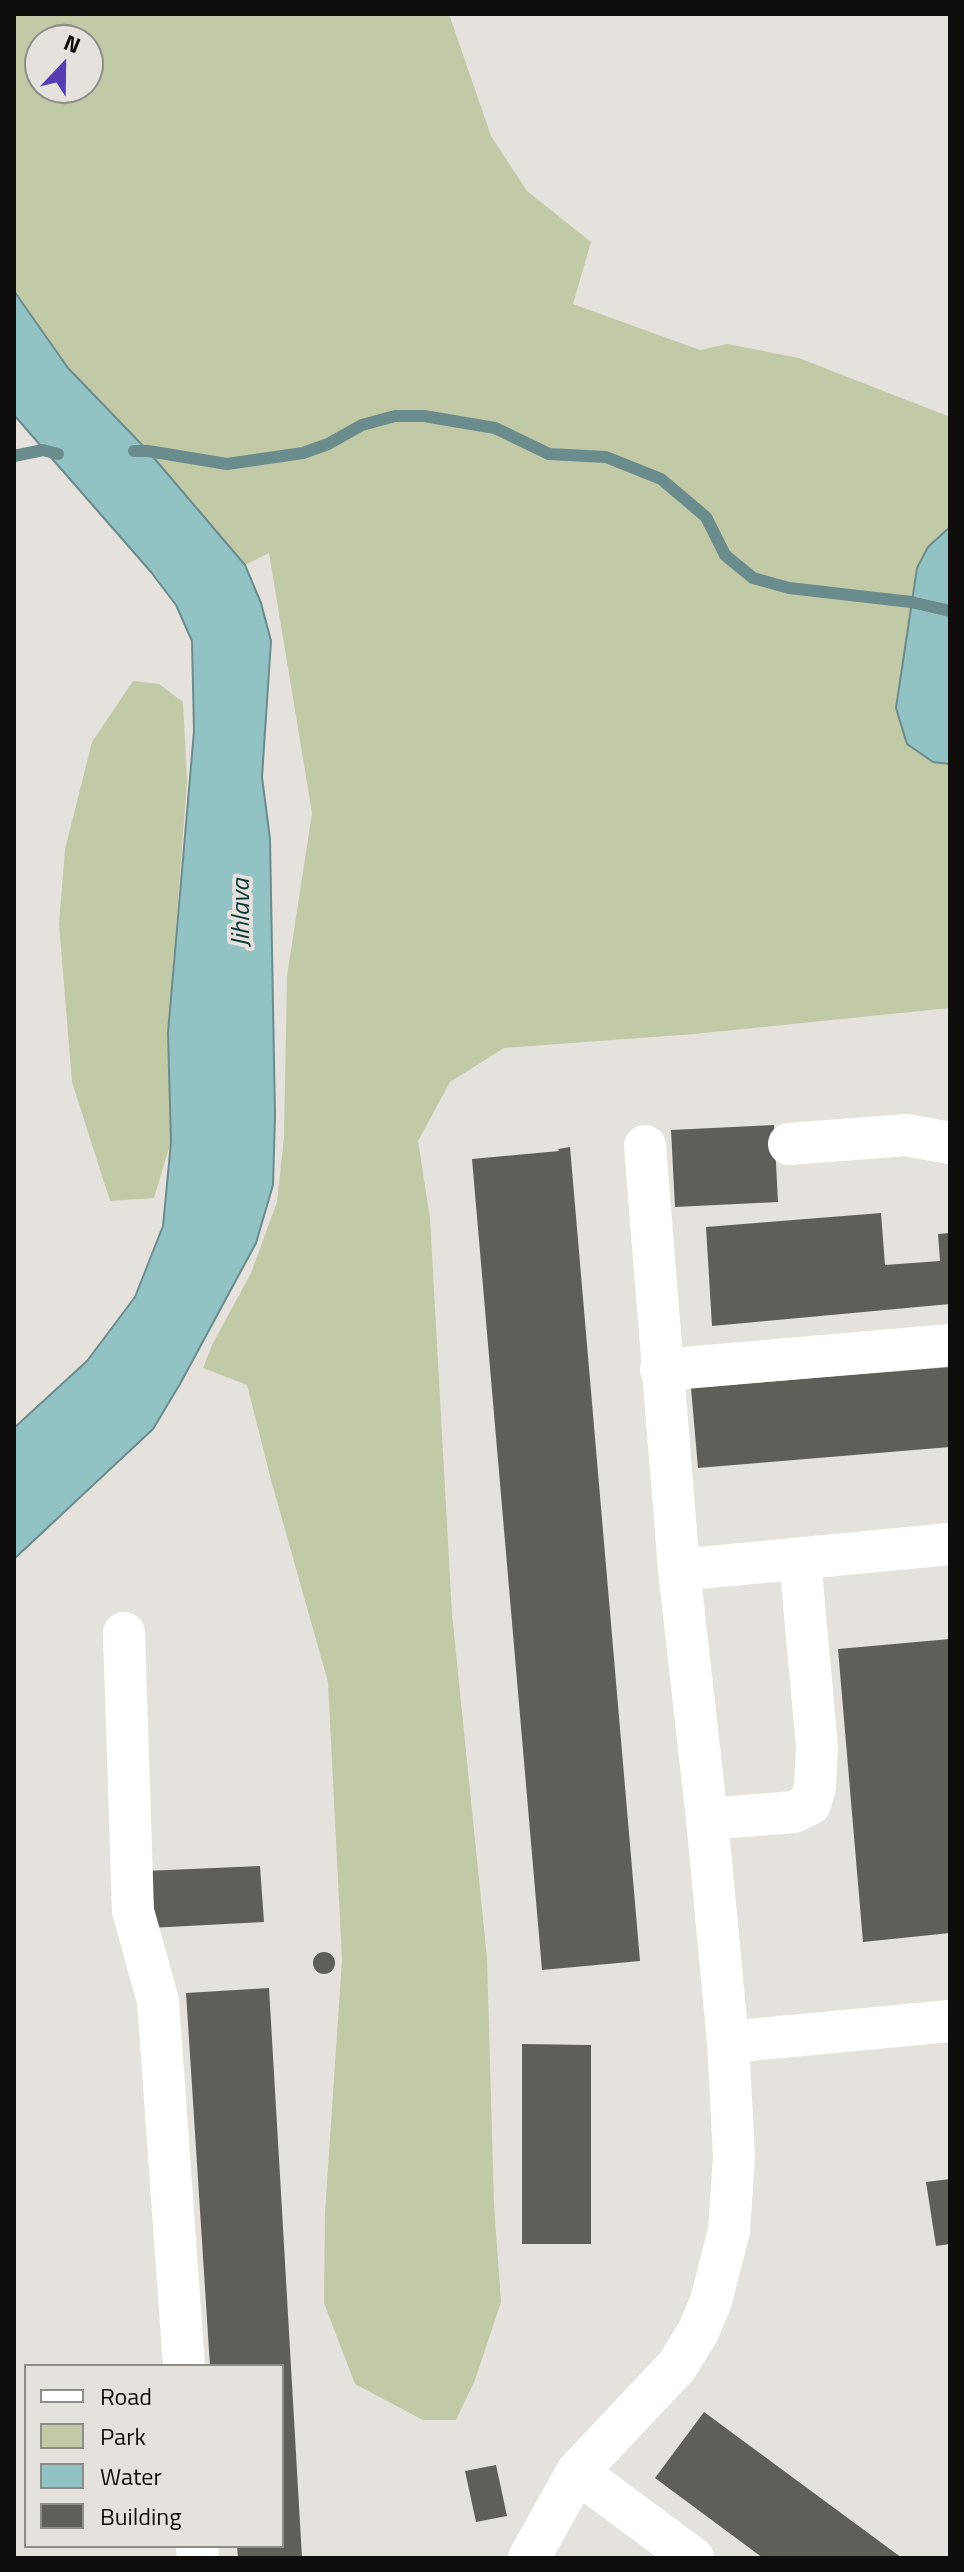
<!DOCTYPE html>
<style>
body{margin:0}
#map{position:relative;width:964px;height:2572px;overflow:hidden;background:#e5e2dd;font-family:"Titillium Web",sans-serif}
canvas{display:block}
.frame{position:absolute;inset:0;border:16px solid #0f0e0c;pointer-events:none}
.legend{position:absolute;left:24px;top:2364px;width:260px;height:184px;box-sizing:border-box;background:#e5e2dd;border:2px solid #8f8d89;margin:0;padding:10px 14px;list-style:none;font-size:24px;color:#0f0e0c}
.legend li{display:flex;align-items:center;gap:16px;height:40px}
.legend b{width:40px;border:2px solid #8f8d89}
.north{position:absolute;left:24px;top:24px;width:80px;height:80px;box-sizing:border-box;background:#e5e2dd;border:2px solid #8f8d89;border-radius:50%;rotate:22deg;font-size:22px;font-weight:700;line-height:32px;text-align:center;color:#0f0e0c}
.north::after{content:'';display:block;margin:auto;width:28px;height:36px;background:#573cb4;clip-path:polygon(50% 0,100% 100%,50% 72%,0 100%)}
</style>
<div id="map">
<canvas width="964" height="2572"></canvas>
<div class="frame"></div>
<ul class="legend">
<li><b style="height:10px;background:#fff"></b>Road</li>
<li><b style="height:22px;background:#c2c9a7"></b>Park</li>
<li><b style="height:22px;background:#92c2c4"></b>Water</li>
<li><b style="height:22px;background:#605e59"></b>Building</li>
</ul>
<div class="north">N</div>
</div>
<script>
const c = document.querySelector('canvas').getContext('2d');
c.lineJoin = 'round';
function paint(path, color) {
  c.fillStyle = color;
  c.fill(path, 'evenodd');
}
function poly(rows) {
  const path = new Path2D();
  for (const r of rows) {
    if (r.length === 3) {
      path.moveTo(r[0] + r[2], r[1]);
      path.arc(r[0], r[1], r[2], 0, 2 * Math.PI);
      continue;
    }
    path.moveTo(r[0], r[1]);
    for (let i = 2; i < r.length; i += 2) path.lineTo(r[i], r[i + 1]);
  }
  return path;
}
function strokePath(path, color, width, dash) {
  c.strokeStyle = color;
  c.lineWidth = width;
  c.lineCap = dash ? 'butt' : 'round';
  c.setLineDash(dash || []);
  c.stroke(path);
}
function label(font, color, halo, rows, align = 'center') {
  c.font = font + ' "Titillium Web",sans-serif';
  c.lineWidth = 8;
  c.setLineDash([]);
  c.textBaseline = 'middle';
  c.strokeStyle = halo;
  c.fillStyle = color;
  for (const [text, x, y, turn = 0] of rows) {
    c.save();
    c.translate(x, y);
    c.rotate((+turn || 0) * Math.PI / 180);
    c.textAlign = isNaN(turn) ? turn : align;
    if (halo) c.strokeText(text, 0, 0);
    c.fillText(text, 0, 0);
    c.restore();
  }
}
const green = poly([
 [14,14,449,14,491,136,527,191,591,242,573,304,700,350,727,344,799,358,950,417,950,527,928,547,917,569,896,708,933,762,950,764,950,1008,694,1034,504,1048,450,1082,418,1141,430,1218,452,1614,487,1958,494,2205,501,2302,475,2380,456,2420,423,2420,355,2384,324,2303,325,2212,342,1960,328,1682,271,1480,247,1385,203,1368,212,1345,251,1273,277,1202,284,1137,287,976,312,813,269,553,245,565,148,451,68,368,14,291],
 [40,40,88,40,88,88,40,88],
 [133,681,159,684,183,702,187,781,168,1033,171,1142,154,1198,110,1201,72,1082,59,924,65,849,92,742]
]);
const water = poly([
 [14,291,68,368,148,451,245,565,261,603,271,641,262,777,270,839,275,1116,273,1185,256,1243,180,1384,153,1429,14,1559,14,1428,87,1361,135,1297,163,1226,171,1142,168,1033,194,731,192,641,176,605,151,572,14,415,14,291],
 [950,527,950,764,933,762,907,744,896,708,917,568,928,547,950,527]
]);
const stream = poly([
 [134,451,148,451,227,464,303,453,328,444,362,425,395,416,424,416,495,428,549,454,606,457,661,479,706,517,725,555,753,578,789,588,911,602,950,611],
 [14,456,43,450,58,454]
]);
const building = poly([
 [774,1125,778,1202,675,1207,671,1130],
 [570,1147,640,1961,542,1970,472,1159,559,1151,558,1149],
 [881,1213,885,1265,940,1261,938,1234,950,1233,950,1304,712,1326,706,1227],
 [950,1367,950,1447,698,1468,691,1388],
 [950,1639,950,1933,863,1942,838,1649],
 [260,1866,264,1922,149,1928,145,1871],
 [324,1963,11],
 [269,1988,281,2193,302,2558,238,2558,237,2546,282,2546,282,2366,210,2366,186,1993],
 [522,2044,591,2045,591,2244,522,2244],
 [950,2179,950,2244,936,2246,926,2182],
 [704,2412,902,2558,763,2558,655,2478],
 [496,2465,507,2516,476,2522,465,2471]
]);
const minor = poly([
 [789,1144,906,1135,950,1143],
 [645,1146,679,1570],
 [661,1370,950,1345],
 [950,1544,679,1570,707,1819,728,2042,950,2021],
 [124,1633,133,1911,158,2001,184,2366],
 [707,1819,794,1812,810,1804,815,1787,817,1747,800,1560],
 [577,2472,693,2558],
 [197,2546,198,2558],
 [529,2558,577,2472,677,2366,698,2332,711,2301,729,2231,734,2157,728,2042]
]);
const waterNames = [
 ["Jihlava",243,913,-90]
];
paint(green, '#c2c9a7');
paint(water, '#92c2c4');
strokePath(water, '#6b8c8d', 2);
strokePath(stream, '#6b8c8d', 12);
paint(building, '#605e59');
strokePath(minor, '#fff', 42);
label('italic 26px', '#09383b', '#e5e2dd', waterNames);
</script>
